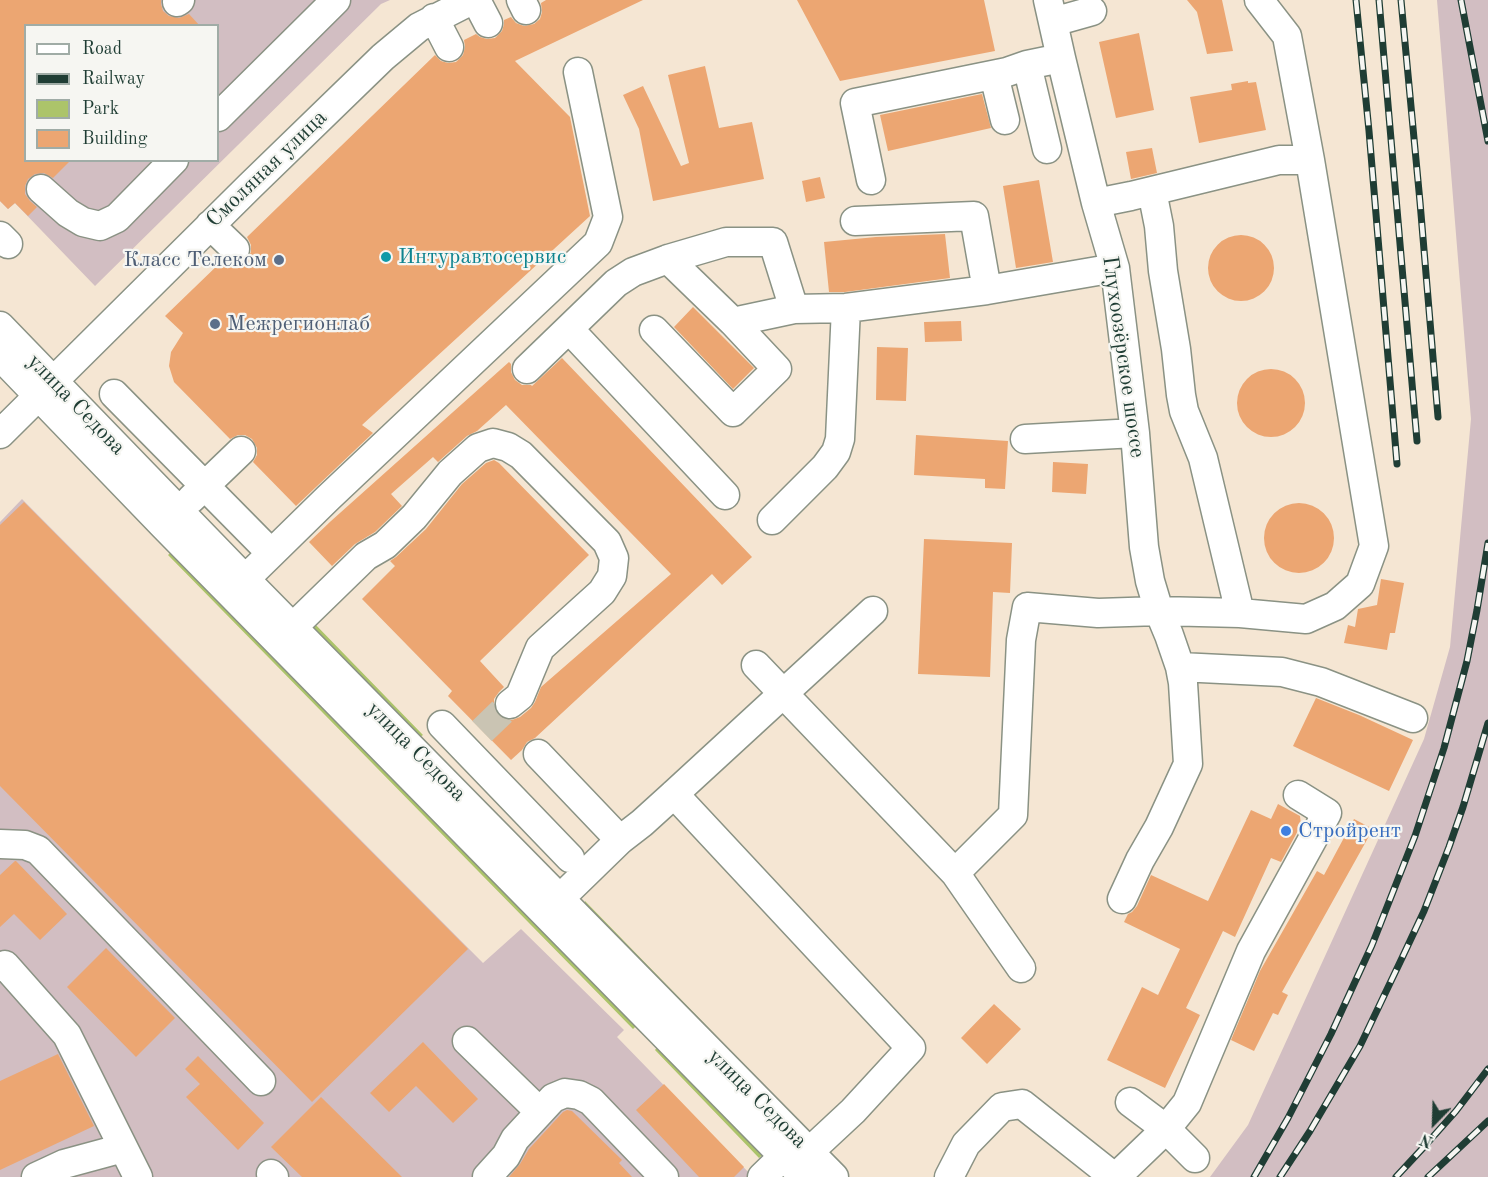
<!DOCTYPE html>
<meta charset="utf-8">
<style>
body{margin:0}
#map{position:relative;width:1488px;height:1177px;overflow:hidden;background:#f5e6d3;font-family:"Old Standard TT",serif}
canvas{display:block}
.legend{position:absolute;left:24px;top:24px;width:195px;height:138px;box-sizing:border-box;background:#f6f6f2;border:2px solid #a0aca6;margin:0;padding:8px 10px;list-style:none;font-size:18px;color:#1f3d34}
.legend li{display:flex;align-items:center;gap:12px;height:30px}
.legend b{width:30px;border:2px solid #a0aca6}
.north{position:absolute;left:1404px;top:1093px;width:60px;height:60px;-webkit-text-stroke:4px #f6f6f2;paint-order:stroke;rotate:203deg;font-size:16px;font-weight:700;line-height:24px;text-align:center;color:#1f3d34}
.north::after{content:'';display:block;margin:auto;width:21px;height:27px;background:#1f3d34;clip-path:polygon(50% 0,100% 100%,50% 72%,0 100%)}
</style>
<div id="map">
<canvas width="1488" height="1177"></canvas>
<ul class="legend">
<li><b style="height:8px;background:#fff"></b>Road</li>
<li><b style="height:8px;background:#1f3d34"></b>Railway</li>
<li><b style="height:16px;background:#acc46a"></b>Park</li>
<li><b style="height:16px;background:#eca672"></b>Building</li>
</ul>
<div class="north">N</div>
</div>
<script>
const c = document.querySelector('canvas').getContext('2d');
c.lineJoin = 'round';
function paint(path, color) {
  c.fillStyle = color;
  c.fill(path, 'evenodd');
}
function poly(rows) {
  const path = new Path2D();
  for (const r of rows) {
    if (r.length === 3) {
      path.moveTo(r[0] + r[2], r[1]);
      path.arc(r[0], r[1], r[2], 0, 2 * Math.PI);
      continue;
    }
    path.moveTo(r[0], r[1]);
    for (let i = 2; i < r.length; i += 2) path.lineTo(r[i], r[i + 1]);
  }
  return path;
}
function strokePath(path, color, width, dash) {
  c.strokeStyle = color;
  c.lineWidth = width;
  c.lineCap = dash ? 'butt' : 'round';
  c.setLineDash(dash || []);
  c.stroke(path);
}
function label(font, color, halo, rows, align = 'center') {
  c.font = font + ' "Old Standard TT",serif';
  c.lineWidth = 4.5;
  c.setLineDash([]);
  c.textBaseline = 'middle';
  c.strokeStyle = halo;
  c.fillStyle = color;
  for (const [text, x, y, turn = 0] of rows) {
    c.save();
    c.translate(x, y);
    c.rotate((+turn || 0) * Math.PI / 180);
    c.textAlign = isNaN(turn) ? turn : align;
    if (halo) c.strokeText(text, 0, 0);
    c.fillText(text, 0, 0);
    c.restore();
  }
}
const industrial = poly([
 [0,0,390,0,381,4,95,286,15,203,8,209,0,201],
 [26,26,218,26,218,160,26,160],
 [1437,0,1488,0,1488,1177,1210,1177,1248,1125,1424,739,1450,647,1471,419],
 [22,499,483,963,521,929,624,1030,617,1037,753,1177,0,1177,0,522]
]);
const green = poly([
 [173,550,638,1024,633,1029,168,555],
 [312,621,423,735,420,737,308,626],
 [585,901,809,1131,805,1131,585,905],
 [659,1045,765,1153,759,1158,655,1050]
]);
const building = poly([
 [0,0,161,0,161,4,163,11,169,16,179,18,189,14,200,26,26,26,26,160,71,160,53,178,44,173,35,174,28,179,25,186,25,194,30,201,37,207,28,216,15,203,8,209,0,201],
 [546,0,643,0,515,61,570,117,590,216,362,425,373,433,296,506,253,462,257,455,257,448,252,439,245,435,238,435,230,439,174,382,169,366,171,352,183,333,165,316,223,260,232,265,240,265,246,261,251,252,251,245,247,237,435,55,441,61,448,63,456,62,463,55,465,47,464,40,476,34,480,37,487,39,495,38,502,31,504,24,504,20,511,17,516,23,524,26,534,24,540,19,542,12,541,3],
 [797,0,984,0,995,51,840,81],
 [1187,0,1222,0,1233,51,1207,54,1197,12],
 [1139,33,1154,110,1116,118,1099,42],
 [705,66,719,128,752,122,764,179,653,201,639,129,623,95,643,86,681,166,689,163,668,75],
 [1248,81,1248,83,1256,82,1266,130,1199,143,1190,97,1232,90,1231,84],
 [982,94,991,128,888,151,880,115],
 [1152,148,1157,173,1131,179,1126,152],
 [820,177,825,198,806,202,802,181],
 [1039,180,1053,262,1016,268,1003,186],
 [945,234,950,278,845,292,829,292,824,242,876,237],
 [1241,268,33],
 [693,307,754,368,733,389,674,327],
 [961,321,962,341,925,342,924,322],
 [877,347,908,348,906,401,876,400],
 [562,358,752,557,722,585,712,574,535,738,527,742,522,750,511,760,448,696,452,691,362,599,395,566,390,561,396,557,426,529,462,484,486,463,494,460,499,463,589,555,480,661,504,687,499,692,494,699,494,707,497,714,503,719,512,720,520,717,531,708,535,702,541,687,671,574,506,405,477,431,467,436,438,462,433,457,391,494,402,506,375,532,355,544,332,566,309,542,331,521,509,362,511,364,511,372,515,380,522,385,531,385,532,386],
 [1271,403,34],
 [916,435,1008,441,1005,489,985,488,985,479,914,475],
 [1053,462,1088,464,1086,494,1052,492],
 [24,502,468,949,312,1102,0,786,0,525],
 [1299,538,35],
 [924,539,1012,543,1010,593,993,592,990,677,918,674],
 [1381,579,1404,583,1395,633,1390,633,1387,650,1344,643,1348,625,1355,627,1358,609,1377,605],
 [1316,698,1359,715,1413,740,1389,791,1293,746],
 [1278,804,1300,816,1301,825,1281,862,1271,858,1235,937,1223,931,1186,1008,1200,1015,1165,1088,1107,1060,1142,987,1158,995,1180,949,1124,922,1128,914,1132,912,1137,906,1151,875,1208,901,1251,810,1271,819],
 [1354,819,1373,829,1282,992,1288,995,1278,1015,1273,1013,1254,1051,1231,1040,1260,971,1317,871,1324,875],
 [15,861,16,861,67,914,40,940,14,914,0,927,0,875],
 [106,948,175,1018,136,1057,67,987],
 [994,1004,1021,1029,987,1064,961,1038],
 [423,1042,478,1099,453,1123,416,1086,389,1112,370,1093],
 [58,1054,94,1126,0,1170,0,1081],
 [198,1056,264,1123,238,1150,186,1097,200,1084,185,1069],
 [664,1084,744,1167,734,1177,699,1177,636,1110],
 [321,1097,402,1177,302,1177,271,1147],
 [567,1110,572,1111,622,1160,619,1163,632,1177,509,1177,520,1164,529,1149,563,1112]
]);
const minorTunnel = poly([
 [482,731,510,704]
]);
const minor = poly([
 [476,0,488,23],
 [521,0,526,10],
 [1048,0,1061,58,1096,203,1115,268,1135,433,1144,547,1150,581,1159,611,1169,635,1180,667,1183,683,1188,764,1159,827,1140,860,1122,899],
 [1259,0,1287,36,1310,160],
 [177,2,180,0],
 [434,18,449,47],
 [1053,22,1092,11],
 [1027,65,1047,149],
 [994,75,1005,120],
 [218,117,336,0],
 [871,180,855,103,1007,72,1027,65,1061,58],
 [41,189,68,213,83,222,100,226,117,218,174,160],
 [1152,191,1159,226,1163,271,1176,349,1181,395,1184,411,1203,458,1240,613],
 [855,221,974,216,987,290],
 [210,225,235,249],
 [0,236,8,244],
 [733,322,794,309,846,308,987,290,1115,268],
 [0,326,245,579,834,1177],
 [569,329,725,495],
 [654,330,733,412,777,369,733,322,668,259],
 [0,356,164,526,804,1177],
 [527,369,616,283,633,272,668,259,726,242,773,242,794,309],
 [114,394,271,553],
 [0,434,250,186,383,57,419,27,472,0],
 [1025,439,1135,433],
 [191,499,241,451],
 [772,520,825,467,836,452,840,439,846,308],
 [232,592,328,498,598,243,608,217,578,72],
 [293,627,366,556,385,545,414,517,450,473,478,448,493,443,508,447,521,455,607,542,614,558,612,576,602,592,540,648,520,696,510,704],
 [756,665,955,873,1013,815,1021,640,1027,607,1098,613,1159,611,1240,613,1306,619,1335,606,1360,584,1374,546,1310,160,1279,160,1131,196,1096,203],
 [1180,667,1282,672,1321,682,1413,718],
 [442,725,570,858],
 [538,754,620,840],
 [674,794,911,1048,853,1111,795,1165],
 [0,844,25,845,38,850,261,1081],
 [955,873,1021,968],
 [546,912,620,840,642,823,674,794,873,611],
 [0,967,5,965,67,1035,138,1177],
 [467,1041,540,1112,553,1098,565,1093,579,1095,591,1101,664,1177],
 [1130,1102,1166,1129,1195,1158],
 [271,1174,274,1177],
 [36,1177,64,1164,123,1148],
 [487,1177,506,1156,515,1139,540,1112],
 [762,1177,797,1143],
 [949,1177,966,1144,1002,1107,1022,1104,1114,1177],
 [1116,1177,1166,1129,1187,1103,1251,951,1327,813,1298,795]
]);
const rail = poly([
 [1356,0,1369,131,1397,464],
 [1379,0,1417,441],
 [1401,0,1420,202,1438,417],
 [1461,0,1488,141],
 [1254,1177,1288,1118,1331,1034,1372,945,1415,836,1444,748,1467,661,1477,610,1488,543],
 [1280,1177,1310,1131,1360,1046,1402,958,1424,911,1449,847,1463,807,1488,723],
 [1396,1177,1422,1149,1456,1111,1488,1069],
 [1428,1177,1488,1121]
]);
const markers = [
 [386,257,6,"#0f9aa8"],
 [279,260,6,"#5c6f8a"],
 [215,324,6,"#5c6f8a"],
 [1286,831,6,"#3f7fe0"]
];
const streetNames = [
 ["Смоляная улица",267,169,-44],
 ["Глухоозёрское шоссе",1123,357,82],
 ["улица Седова",76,405,46],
 ["улица Седова",416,752,45],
 ["улица Седова",757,1099,45]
];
const cultureNames = [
 ["Интуравтосервис",398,257]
];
const serviceNames = [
 ["Класс Телеком",267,260],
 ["Межрегионлаб",227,324,"left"]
];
const shopNames = [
 ["Стройрент",1298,831]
];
paint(industrial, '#d2bec2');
paint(green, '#acc46a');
paint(building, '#eca672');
strokePath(minorTunnel, '#cac4b3', 28, [28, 14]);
strokePath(minor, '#8a9284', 31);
strokePath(minor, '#fff', 28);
strokePath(rail, '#1f3d34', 7);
strokePath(rail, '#f6f6f2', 4.5, [14]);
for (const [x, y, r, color] of markers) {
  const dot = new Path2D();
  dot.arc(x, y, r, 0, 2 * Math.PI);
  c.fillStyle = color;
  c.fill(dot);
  strokePath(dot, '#f6f6f2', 2);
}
label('22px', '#1f3d34', '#f6f6f2', streetNames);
label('22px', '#0d838f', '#f6f6f2', cultureNames, 'left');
label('22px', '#4e5e75', '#f6f6f2', serviceNames, 'right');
label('22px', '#366cbe', '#f6f6f2', shopNames, 'left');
</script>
